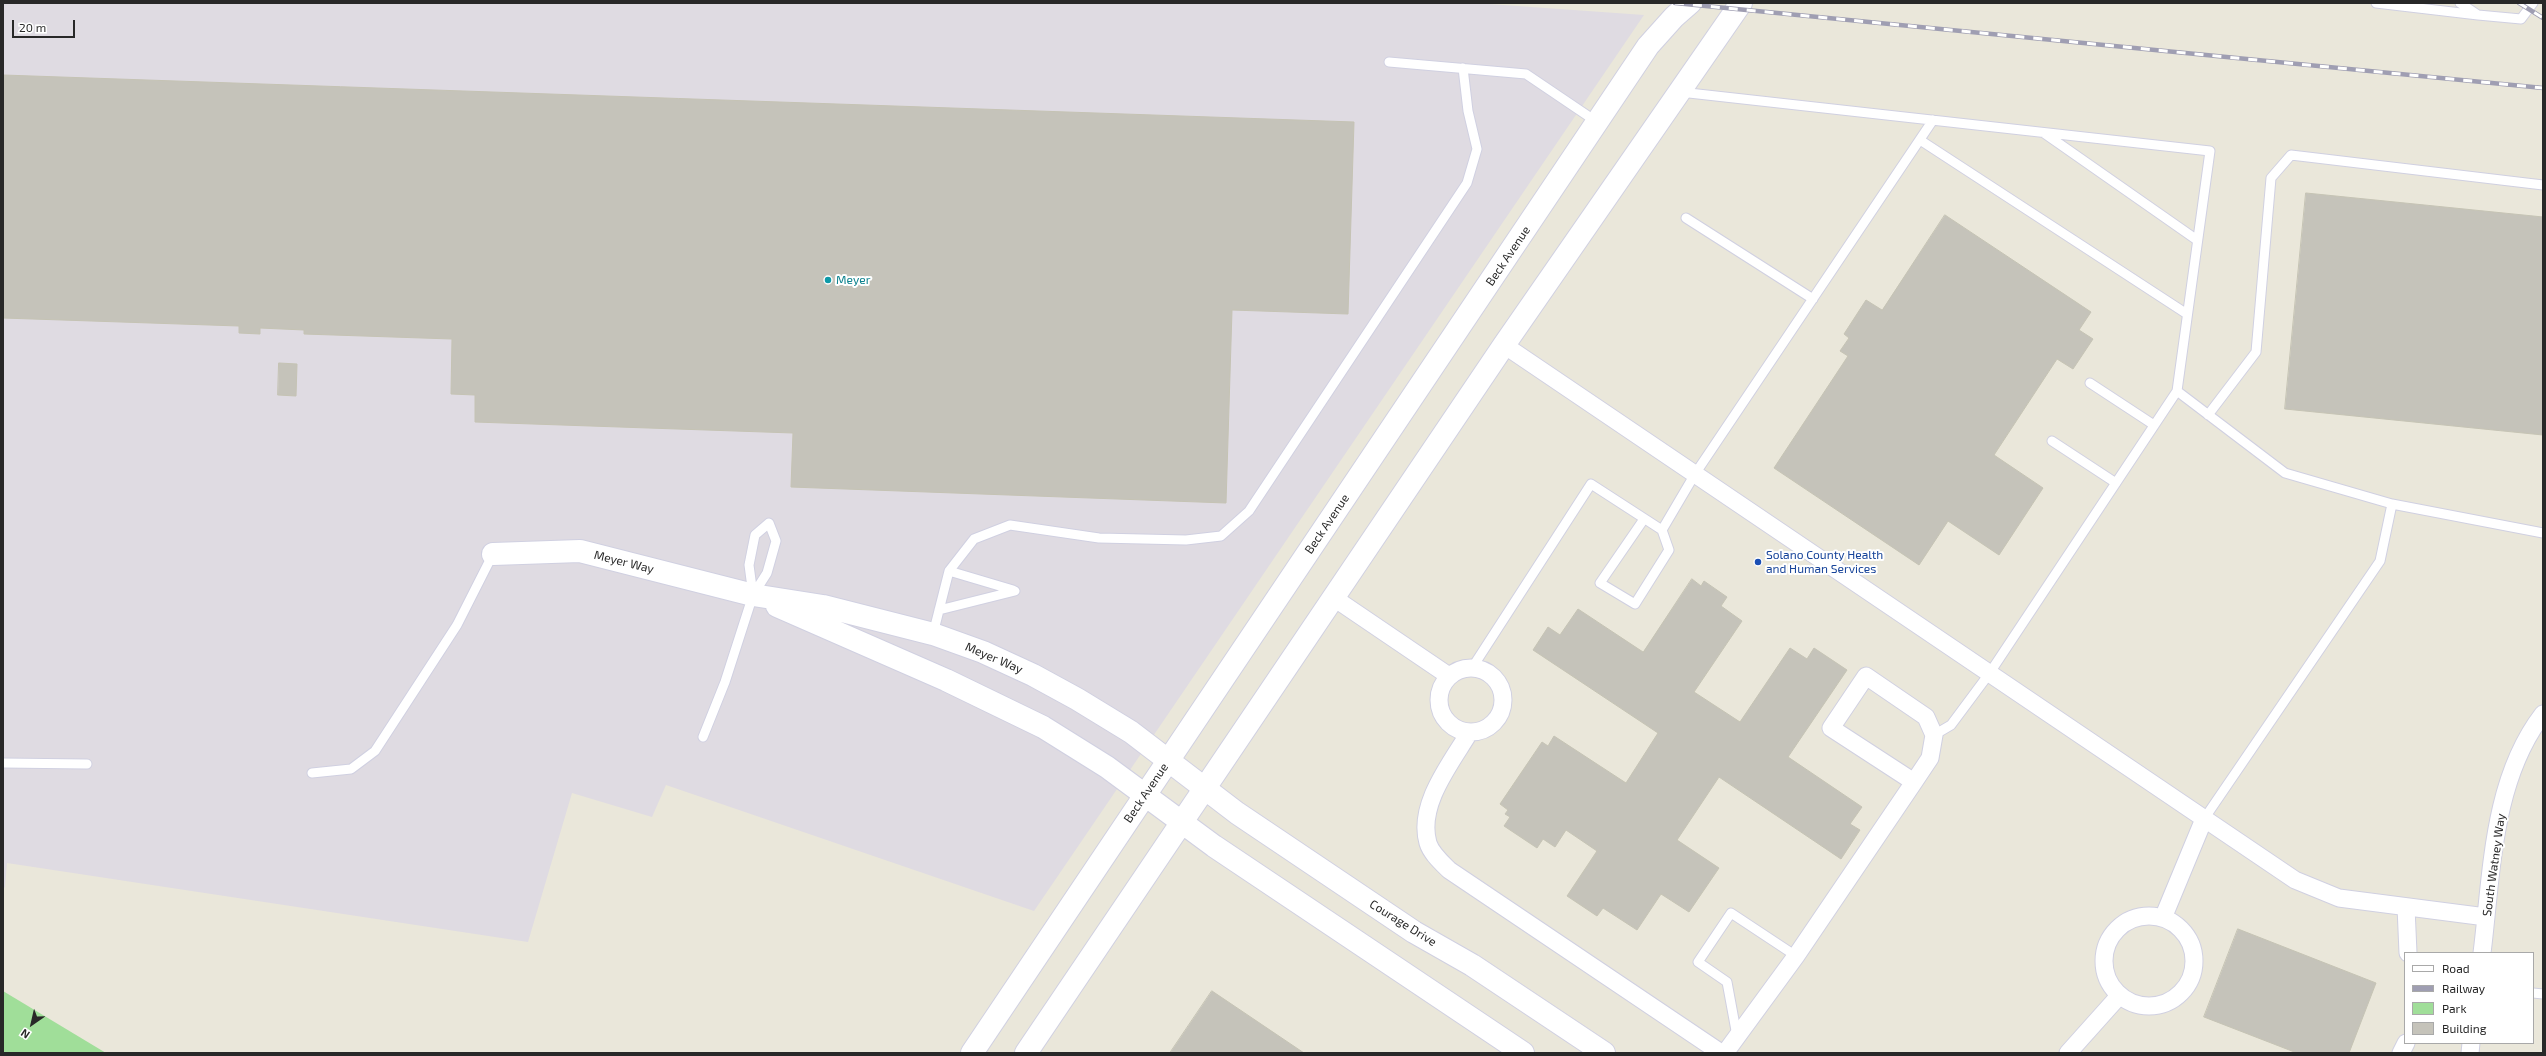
<!DOCTYPE html>
<html>
<head>
<meta charset="utf-8">
<style>
	body { margin:0 }
	#map { position:relative; width:2546px; height:1056px; overflow:hidden; background:#eae7da; font-family:"Exo 2",sans-serif }
	canvas { display:block }
	.frame { position:absolute; inset:0; border:4px solid #282828; pointer-events:none }
	.legend { position:absolute; left:2404px; top:952px; width:130px; height:92px; box-sizing:border-box; background:#fff; border:1px solid #a9a9a9; margin:0; padding:5px 7px; list-style:none; font-size:12px; color:#282828 }
	.legend li { display:flex; align-items:center; gap:8px; height:20px }
	.legend b { width:20px; border:1px solid #a9a9a9 }
	.north { position:absolute; left:12px; top:1004px; width:40px; height:40px; -webkit-text-stroke:3px #fff; paint-order:stroke; rotate:214deg; font-size:11px; font-weight:700; line-height:16px; text-align:center; color:#282828 }
	.north::after { content:''; display:block; margin:auto; width:14px; height:18px; background:#282828; clip-path:polygon(50% 0,100% 100%,50% 72%,0 100%) }
	.scale { position:absolute; left:12px; top:20px; width:63px; height:18px; box-sizing:border-box; border:2px solid #282828; border-top:0; padding-left:5px; font-size:12px; line-height:14px; white-space:nowrap; color:#282828; -webkit-text-stroke:3px #fff; paint-order:stroke }
</style>
</head>
<body>
<div id="map">
<canvas width="2546" height="1056"></canvas>
<div class="frame"></div>
<ul class="legend">
<li><b style="height:5px;background:#fff"></b>Road</li>
<li><b style="height:5px;background:#9f9eb2"></b>Railway</li>
<li><b style="height:11px;background:#a0de99"></b>Park</li>
<li><b style="height:11px;background:#c5c3ba"></b>Building</li>
</ul>
<div class="north">N</div>
<div class="scale">20 m</div>
</div>
<script>
const ctx = document.querySelector('canvas').getContext('2d');
ctx.lineJoin = 'round';
function fill(path, color) { ctx.fillStyle = color; ctx.fill(path, 'evenodd'); }
function trace(path, color, width, dash) { ctx.strokeStyle = color; ctx.lineWidth = width; ctx.lineCap = dash ? 'butt' : 'round'; ctx.setLineDash(dash || []); ctx.stroke(path); }
function drawText(font, color, halo, rows, align = 'center') {
  ctx.font = font + ' "Exo 2",sans-serif'; ctx.lineWidth = 4; ctx.setLineDash([]); ctx.textBaseline = 'middle'; ctx.strokeStyle = halo; ctx.fillStyle = color; for (const [text, x, y, turn = 0] of rows) {
    ctx.save(); ctx.translate(x, y); ctx.rotate((+turn || 0) * Math.PI / 180); ctx.textAlign = isNaN(turn) ? turn : align; if (halo) ctx.strokeText(text, 0, 0); ctx.fillText(text, 0, 0); ctx.restore();
  }
}
fill(new Path2D(`
	M 3,3 L 1475,3 L 1644,15 L 1034,911 L 666,785 L 652,817 L 572,793 L 528,942 L 7,863 L 5,887 L 3,889 Z`), '#dfdbe2');
fill(new Path2D(`
	M 3,991 L 106,1053 L 3,1053 Z`), '#a0de99');
const building = new Path2D(`
	M 3,75 L 1354,122 L 1348,314 L 1232,310 L 1226,503 L 791,487 L 793,433 L 475,422 L 475,395 L 451,394 L 452,339 L 304,334 L 304,330 L 260,328 L 260,334 L 239,333 L 239,326 L 3,318 Z
	M 2306,193 L 2543,217 L 2543,435 L 2285,409 Z
	M 1945,215 L 2091,312 L 2079,330 L 2093,339 L 2073,369 L 2057,359 L 1994,455 L 2043,488 L 1999,555 L 1948,521 L 1919,565 L 1774,468 L 1848,356 L 1840,351 L 1849,338 L 1844,334 L 1866,300 L 1882,310 Z
	M 279,363 L 297,364 L 296,396 L 278,395 Z
	M 1692,579 L 1701,586 L 1704,581 L 1727,597 L 1721,606 L 1742,621 L 1694,692 L 1740,722 L 1790,648 L 1807,659 L 1814,648 L 1847,670 L 1788,757 L 1862,807 L 1850,824 L 1860,830 L 1841,859 L 1719,777 L 1677,840 L 1719,868 L 1689,912 L 1661,894 L 1637,930 L 1603,908 L 1597,916 L 1567,896 L 1597,851 L 1566,830 L 1555,847 L 1543,839 L 1537,848 L 1504,826 L 1510,817 L 1505,814 L 1508,810 L 1500,804 L 1542,742 L 1548,746 L 1554,736 L 1626,783 L 1658,733 L 1533,650 L 1548,627 L 1560,635 L 1578,609 L 1643,652 Z
	M 2238,929 L 2376,983 L 2349,1053 L 2297,1053 L 2204,1017 Z
	M 1212,991 L 1304,1053 L 1170,1053 Z`);
fill(building, '#c5c3ba');
trace(building, '#c5c3b4', 1);
const service = new Path2D(`
	M 2376,3 L 2478,15
	M 2460,3 L 2478,15 L 2521,19 L 2533,3
	M 1389,62 L 1526,74 L 1597,122
	M 1680,92 L 2210,151 L 2177,391 L 1989,674 L 1951,725 L 1934,735
	M 2044,133 L 2197,240
	M 1920,140 L 2187,314
	M 1686,218 L 1813,299
	M 2090,383 L 2154,425
	M 2177,391 L 2285,473 L 2392,504 L 2380,561 L 2204,819
	M 2208,415 L 2256,352 L 2271,178 L 2291,155 L 2543,185
	M 2052,441 L 2116,483
	M 2392,504 L 2543,533
	M 1644,519 L 1600,583 L 1635,604 L 1669,550 L 1662,530
	M 949,571 L 1013,590
	M 939,610 L 1015,591
	M 933,634 L 949,571 L 974,539 L 1010,525 L 1099,538 L 1186,540 L 1221,536 L 1249,511 L 1467,183 L 1477,149 L 1468,111 L 1463,68
	M 1472,668 L 1591,484 L 1662,530 L 1695,474 L 1933,120
	M 703,737 L 725,682 L 753,595 L 767,573 L 776,541 L 769,523 L 755,535 L 749,565 L 753,595
	M 3,763 L 87,764
	M 312,773 L 351,769 L 375,751 L 457,625 L 493,554
	M 2533,993 L 2543,994
	M 1737,1036 L 1727,982 L 1698,962 L 1731,913 L 1796,956`);
const minor = new Path2D(`
	M 1504,345 L 2295,880 L 2339,898 L 2486,917
	M 1334,598 L 1449,676
	M1439 700a32 32 0 1 1 64 0a32 32 0 1 1-64 0Z
	M 1469,733 C 1451,763 1417,805 1428,843 C 1431,853 1441,862 1449,870 L 1721,1053
	M 2406,907 L 2408,953
	M2104 961a45 45 0 1 1 90 0a45 45 0 1 1-90 0Z
	M 2163,918 L 2204,819
	M 2482,953 C 2492,873 2492,780 2543,714
	M 1725,1053 L 1796,956 L 1914,782 L 1930,758 L 1934,735 L 1926,717 L 1866,676 L 1831,728 L 1914,782
	M 2068,1053 L 2119,996
	M 2401,1053 L 2406,1043
	M 2470,1053 L 2471,1043`);
const tertiary = new Path2D(`
	M 493,554 L 580,551 L 753,595 L 823,606 L 933,634 L 983,652 L 1033,675 L 1077,699 L 1131,732 L 1237,813 L 1414,932 L 1472,965 L 1604,1053
	M 777,606 L 946,680 L 1043,727 L 1107,767 L 1214,846 L 1523,1053
	M 972,1053 L 1648,46 L 1674,17 L 1690,3
	M 1026,1053 L 1504,345 L 1741,3`);
trace(service, '#d0d0e1', 11);
trace(minor, '#d0d0e1', 19);
trace(tertiary, '#d0d0e1', 24);
trace(service, '#fff', 9);
trace(minor, '#fff', 17);
trace(tertiary, '#fff', 22);
const rail = new Path2D(`
	M 1675,3 L 2543,88
	M 2519,3 L 2543,18`);
trace(rail, '#9f9eb2', 4.5);
trace(rail, '#fff', 3, [9]);
for (const [x, y, r, color] of [
	[828,280,4,"#0f9aa8"],
	[1758,562,4,"#1a4fb4"]
]) { const dot = new Path2D(); dot.arc(x, y, r, 0, 2 * Math.PI); ctx.fillStyle = color; ctx.fill(dot); trace(dot, '#fff', 1.5); }
drawText('12px', '#282828', '#fff', [
	["Beck Avenue",1508,256,-56],
	["Beck Avenue",1327,524,-56],
	["Meyer Way",624,562,14],
	["Meyer Way",994,658,23],
	["Beck Avenue",1146,793,-56],
	["South Watney Way",2494,865,-82],
	["Courage Drive",1403,923,32]
]);
drawText('12px', '#0d838f', '#fff', [
	["Meyer",836,280]
], 'left');
drawText('12px', '#164399', '#fff', [
	["Solano County Health",1766,555],
	["and Human Services",1766,569]
], 'left');
</script>
</body>
</html>
